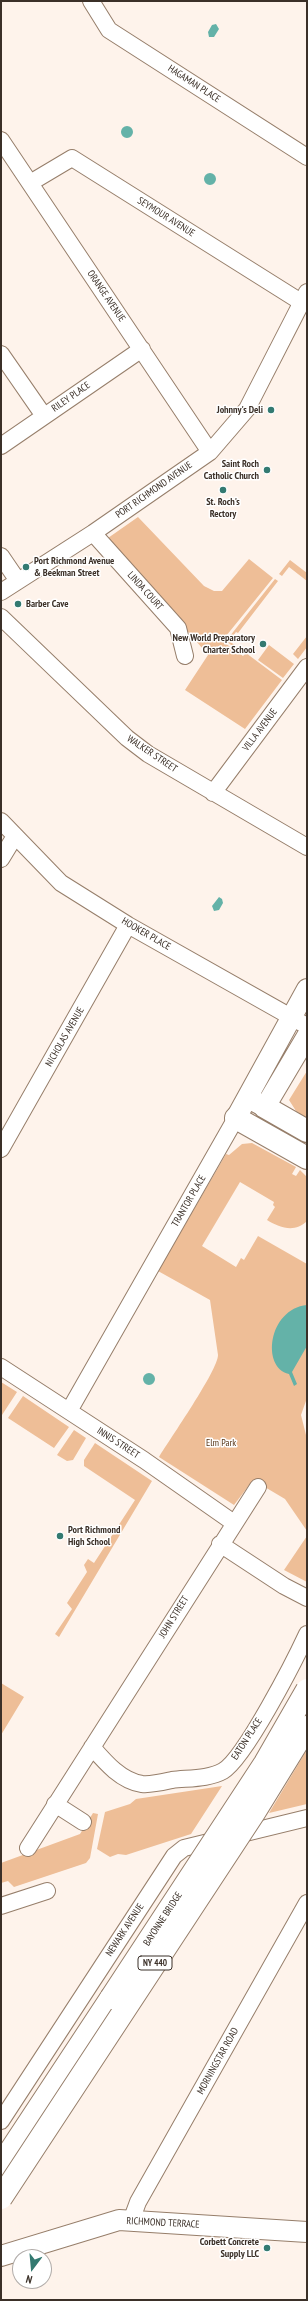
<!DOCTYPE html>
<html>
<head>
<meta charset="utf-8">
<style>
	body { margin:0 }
	#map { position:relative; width:308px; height:2301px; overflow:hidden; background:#fef3eb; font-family:"PT Sans Narrow",sans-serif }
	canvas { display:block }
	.frame { position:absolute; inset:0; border:2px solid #3b3028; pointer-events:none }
	.north { position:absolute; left:12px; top:2249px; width:40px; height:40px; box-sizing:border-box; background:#fff; border:1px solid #b1aca9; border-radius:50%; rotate:196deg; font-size:11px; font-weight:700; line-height:16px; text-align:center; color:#3b3028 }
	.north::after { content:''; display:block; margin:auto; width:14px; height:18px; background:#337a71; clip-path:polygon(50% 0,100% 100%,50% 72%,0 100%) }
</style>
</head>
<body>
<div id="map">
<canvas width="308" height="2301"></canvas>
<div class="frame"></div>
<div class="north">N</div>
</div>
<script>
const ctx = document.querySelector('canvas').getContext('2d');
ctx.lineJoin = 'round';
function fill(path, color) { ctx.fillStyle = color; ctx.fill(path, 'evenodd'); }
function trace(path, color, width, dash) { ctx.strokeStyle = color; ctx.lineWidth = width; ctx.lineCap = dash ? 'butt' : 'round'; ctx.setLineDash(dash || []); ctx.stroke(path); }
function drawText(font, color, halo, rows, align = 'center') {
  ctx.font = font + ' "PT Sans Narrow",sans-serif'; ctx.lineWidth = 3; ctx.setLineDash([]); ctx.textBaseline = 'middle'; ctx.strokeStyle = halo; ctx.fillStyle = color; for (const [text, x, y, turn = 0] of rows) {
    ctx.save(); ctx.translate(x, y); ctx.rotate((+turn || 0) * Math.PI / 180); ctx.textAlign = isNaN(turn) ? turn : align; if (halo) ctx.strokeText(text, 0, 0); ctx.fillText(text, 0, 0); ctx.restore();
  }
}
fill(new Path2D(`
	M 138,517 L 204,586 L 214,591 L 222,591 L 249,559 L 273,578 L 222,641 L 243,656 L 246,653 L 282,680 L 245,729 L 185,690 L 208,655 L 108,538 Z
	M 290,560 L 307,573 L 307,581 L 289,567 L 282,576 L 279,574 Z
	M 275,579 L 278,581 L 238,633 L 236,632 L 229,641 L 239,648 L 244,648 L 239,651 L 226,641 Z
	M 307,636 L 307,647 L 298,659 L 293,654 Z
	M 269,645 L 294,664 L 283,678 L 258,660 Z
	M 307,1071 L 307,1119 L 296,1111 L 289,1100 Z
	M 252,1143 L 296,1167 L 292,1174 L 296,1176 L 300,1170 L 307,1177 L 307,1221 C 295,1233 280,1228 267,1220 L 275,1207 L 273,1205 L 274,1202 L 240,1182 L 202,1246 L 236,1267 L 241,1258 L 244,1260 L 258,1236 L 307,1264 L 307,1398 L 301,1415 L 307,1439 L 307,1531 L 285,1499 L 253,1480 L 234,1505 L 159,1457 C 170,1439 218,1370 218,1355 L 210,1300 L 158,1271 L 226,1154 L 229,1155 L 242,1144 Z
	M 1,1382 L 17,1392 L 2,1415 L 1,1414 Z
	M 23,1396 L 69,1427 L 54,1448 L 8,1418 Z
	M 74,1430 L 86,1438 L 73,1460 L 67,1461 L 57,1455 Z
	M 95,1443 L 152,1481 L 59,1637 L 55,1634 L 72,1609 L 67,1603 L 87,1572 L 84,1565 L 88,1559 L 94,1563 L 135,1500 L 84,1466 L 84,1460 Z
	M 307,1536 L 307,1582 L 284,1570 Z
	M 1,1683 L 24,1697 L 1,1735 Z
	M 307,1750 L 307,1804 L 269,1813 L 305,1753 Z
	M 222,1786 L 191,1834 L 126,1855 L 118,1854 L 110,1857 L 97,1849 L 105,1812 L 130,1804 L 136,1799 Z
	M 93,1813 L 98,1814 L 90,1858 L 86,1863 L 14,1887 L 8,1881 L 1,1883 L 1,1863 L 80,1834 Z`), '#eebe97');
fill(new Path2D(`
	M 216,24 L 219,29 L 214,37 L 209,37 L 208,32 L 212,25 Z
	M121 132a6 6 0 1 1 12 0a6 6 0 1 1-12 0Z
	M204 179a6 6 0 1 1 12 0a6 6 0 1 1-12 0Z
	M 219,897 L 222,899 L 223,903 L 219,910 L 214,911 L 212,906 Z
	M 307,1305 L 307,1346 L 292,1372 L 297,1384 L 294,1386 L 289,1374 C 261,1368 268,1309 307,1305 Z
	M143 1379a6 6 0 1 1 12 0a6 6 0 1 1-12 0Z`), '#64b2a8');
const minor = new Path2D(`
	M 91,1 L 109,30 L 307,157
	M 1,140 L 210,452
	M 30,183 L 72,158 L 301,302
	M 1,354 L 44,416
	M 1,446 L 142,349
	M 93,533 L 178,628 L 185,656
	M 1,556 L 18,581
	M 1,592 L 93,533 L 210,452 L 247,409 L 307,292
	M 1,617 L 127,738 L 148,754 L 307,847
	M 213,793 L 307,667
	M 1,821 L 61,883 L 128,925 L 307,1026
	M 1,859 L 15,836
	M 1,1149 L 128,925
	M 1,1367 L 144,1460 L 234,1523
	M 69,1411 L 236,1118
	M 220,1544 L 284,1586 L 307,1598
	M 92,1747 C 105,1762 121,1781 142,1784 C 151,1785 163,1782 172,1780 C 188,1778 209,1779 223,1771 C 245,1758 295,1660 307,1634
	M 55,1804 L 83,1822
	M 28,1848 L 258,1487
	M 1,1906 L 47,1891
	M 1,2121 L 174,1856 L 184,1848 L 307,1818
	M 131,2221 L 138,2202 L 307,1903`);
const major = new Path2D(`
	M 252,1100 L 265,1107 L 307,1036
	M 236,1118 L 307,989
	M 1,2256 L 119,2220 L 307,2232`);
const highway = new Path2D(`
	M 265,1107 L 307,1131
	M 236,1118 L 307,1158
	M 1,2165 L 111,1998`);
trace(minor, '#967e6a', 18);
trace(major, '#967e6a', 22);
trace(highway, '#967e6a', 24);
trace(minor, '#fff', 16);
trace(major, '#fff', 20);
trace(highway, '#fff', 22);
const highwayBridge = new Path2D(`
	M 111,1998 L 265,1763 L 307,1690
	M 1,2198 L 254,1813 L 307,1727`);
trace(highwayBridge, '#967e6a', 24, []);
trace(highwayBridge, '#fff', 22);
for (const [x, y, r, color] of [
	[271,410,4,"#337a71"],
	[267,470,4,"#337a71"],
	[223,490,4,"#337a71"],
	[26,567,4,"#337a71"],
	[18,604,4,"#337a71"],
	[263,644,4,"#337a71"],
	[60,1536,4,"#337a71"],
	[267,2248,4,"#337a71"]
]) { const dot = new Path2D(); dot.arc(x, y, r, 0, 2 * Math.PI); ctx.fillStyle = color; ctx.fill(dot); trace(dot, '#fff', 1.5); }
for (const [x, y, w] of [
	[155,1963,34]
]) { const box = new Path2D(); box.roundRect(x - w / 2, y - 7, w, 14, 3); ctx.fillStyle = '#fff'; ctx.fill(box); trace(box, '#3b3028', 1); }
drawText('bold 9px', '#3b3028', null, [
	["NY 440",155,1963]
]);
drawText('10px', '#3b3028', '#fff', [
	["HAGAMAN PLACE",194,84,33],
	["SEYMOUR AVENUE",166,217,32],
	["ORANGE AVENUE",106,296,56],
	["RILEY PLACE",71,397,-35],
	["PORT RICHMOND AVENUE",154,490,-35],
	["LINDA COURT",145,591,48],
	["VILLA AVENUE",260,730,-53],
	["WALKER STREET",152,754,34],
	["HOOKER PLACE",146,934,30],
	["NICHOLAS AVENUE",65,1037,-60],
	["TRANTOR PLACE",189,1201,-60],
	["INNIS STREET",118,1443,33],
	["JOHN STREET",174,1617,-58],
	["EATON PLACE",247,1739,-57],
	["BAYONNE BRIDGE",163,1919,-57],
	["NEWARK AVENUE",125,1930,-57],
	["MORNINGSTAR ROAD",218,2061,-61],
	["RICHMOND TERRACE",163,2223,3]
]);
drawText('bold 10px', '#3b3028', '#fff', [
	["Johnny's Deli",263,410],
	["Saint Roch",259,464],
	["Catholic Church",259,476],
	["St. Roch's",223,502,"center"],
	["Rectory",223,514,"center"],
	["Port Richmond Avenue",34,561,"left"],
	["& Beekman Street",34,573,"left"],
	["Barber Cave",26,604,"left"],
	["New World Preparatory",255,638],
	["Charter School",255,650],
	["Port Richmond",68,1530,"left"],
	["High School",68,1542,"left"],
	["Corbett Concrete",259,2242],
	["Supply LLC",259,2254]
], 'right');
drawText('10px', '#553314', '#fff', [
	["Elm Park",221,1443]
]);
</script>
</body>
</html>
